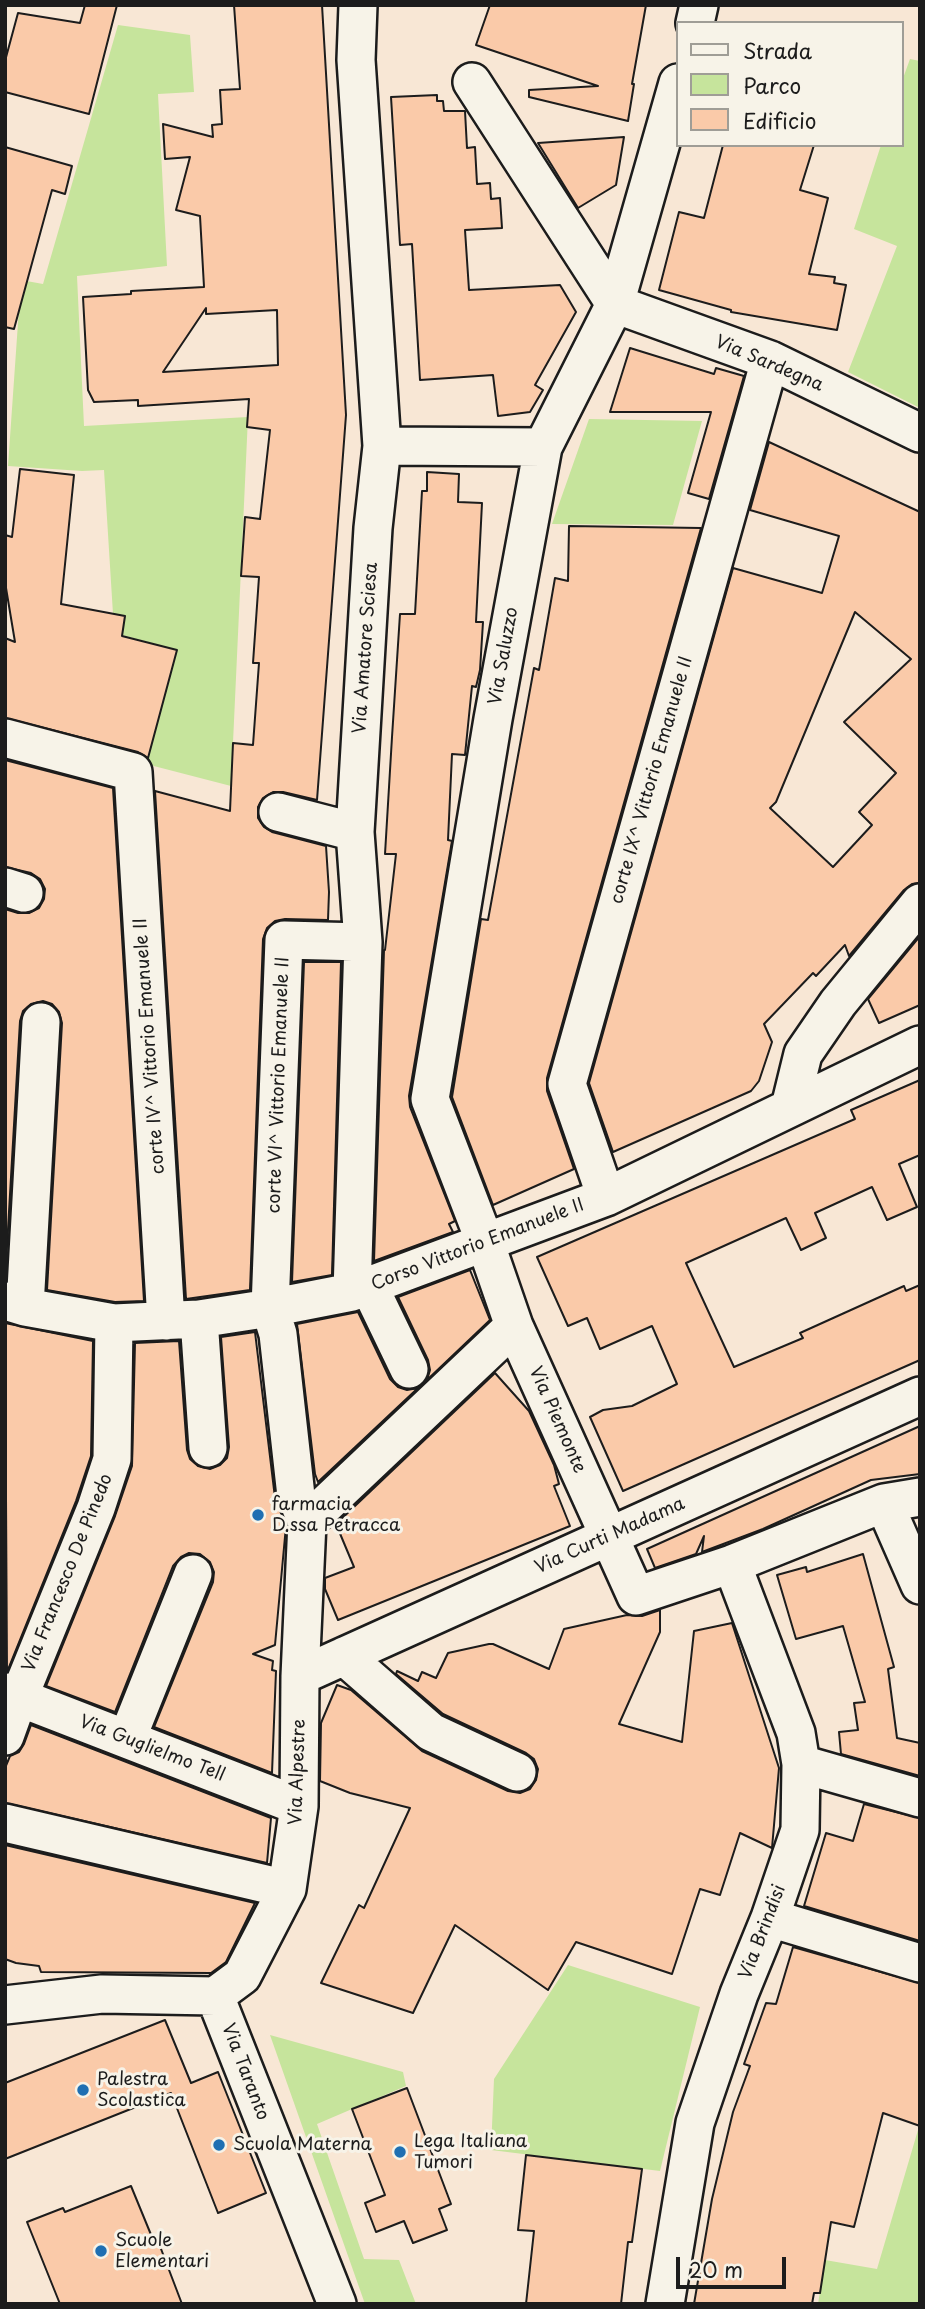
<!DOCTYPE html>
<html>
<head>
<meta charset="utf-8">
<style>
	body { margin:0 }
	#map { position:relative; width:925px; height:2309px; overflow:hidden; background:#f8e7d5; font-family:"Playpen Sans",sans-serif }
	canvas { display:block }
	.frame { position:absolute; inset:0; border:7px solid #1c1c1c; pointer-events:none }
	.legend { position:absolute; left:676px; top:21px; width:228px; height:126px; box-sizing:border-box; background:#f7f3e8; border:2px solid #9f9d96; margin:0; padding:9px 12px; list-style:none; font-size:21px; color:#1c1c1c }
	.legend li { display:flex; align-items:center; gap:14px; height:35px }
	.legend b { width:35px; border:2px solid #9f9d96 }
	.scale { position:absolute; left:676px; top:2257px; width:110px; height:32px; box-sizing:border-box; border:4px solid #1c1c1c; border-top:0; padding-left:9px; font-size:21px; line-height:24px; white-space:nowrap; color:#1c1c1c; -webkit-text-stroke:5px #f7f3e8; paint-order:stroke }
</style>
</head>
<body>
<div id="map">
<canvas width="925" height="2309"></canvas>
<div class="frame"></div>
<ul class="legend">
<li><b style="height:9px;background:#f7f3e8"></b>Strada</li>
<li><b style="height:19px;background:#c6e49c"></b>Parco</li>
<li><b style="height:19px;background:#facaa9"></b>Edificio</li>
</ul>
<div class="scale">20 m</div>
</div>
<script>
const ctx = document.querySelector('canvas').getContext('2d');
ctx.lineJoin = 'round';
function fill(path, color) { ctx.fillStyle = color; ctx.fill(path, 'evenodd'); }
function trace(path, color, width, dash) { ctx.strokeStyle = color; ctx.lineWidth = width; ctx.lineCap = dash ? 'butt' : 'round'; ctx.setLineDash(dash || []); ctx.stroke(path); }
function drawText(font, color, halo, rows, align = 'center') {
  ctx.font = font + ' "Playpen Sans",sans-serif'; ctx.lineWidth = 6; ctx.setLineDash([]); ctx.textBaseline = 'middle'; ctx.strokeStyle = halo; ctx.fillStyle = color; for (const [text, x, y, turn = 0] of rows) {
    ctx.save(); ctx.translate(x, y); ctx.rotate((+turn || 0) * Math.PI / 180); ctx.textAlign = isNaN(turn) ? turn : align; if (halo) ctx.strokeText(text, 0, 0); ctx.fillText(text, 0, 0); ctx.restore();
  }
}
fill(new Path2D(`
	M 118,25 L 190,35 L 194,92 L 158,94 L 167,266 L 77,276 L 84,426 L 248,417 L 231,786 L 146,764 L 177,650 L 122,635 L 113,614 L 104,470 L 82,471 L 8,466 L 21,280 L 43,284 Z
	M 910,59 L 920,61 L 920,408 L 848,372 L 897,246 L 854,229 L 881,145 L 902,145 L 902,81 Z
	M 589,419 L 702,421 L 673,525 L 552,524 Z
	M 568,1965 L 700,2007 L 660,2171 L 491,2150 L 494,2079 Z
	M 270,2035 L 403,2072 L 406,2086 L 317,2124 L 364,2259 L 399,2260 L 416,2304 L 365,2304 Z
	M 918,2130 L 920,2130 L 920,2304 L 818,2304 L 825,2260 L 877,2269 Z`), '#c6e49c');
const building = new Path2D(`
	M 85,5 L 117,5 L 89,114 L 5,92 L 5,61 L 18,13 L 80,23 Z
	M 234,5 L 322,5 L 346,415 L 317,800 L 283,792 L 273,792 L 263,798 L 258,807 L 258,818 L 264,827 L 272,832 L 326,846 L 329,892 L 328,920 L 285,919 L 275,921 L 267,928 L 263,939 L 250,1290 L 186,1299 L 155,791 L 230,811 L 233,743 L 253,745 L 259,663 L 253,663 L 259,577 L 241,576 L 245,517 L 260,519 L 270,430 L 247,427 L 249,399 L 138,406 L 138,400 L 94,402 L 88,390 L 83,297 L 131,294 L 131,291 L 204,287 L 200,216 L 176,210 L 190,157 L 165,159 L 163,124 L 213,137 L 212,125 L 222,124 L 220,90 L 240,89 ZM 206,308 L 206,314 L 277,310 L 278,365 L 163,372 Z
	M 490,5 L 646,5 L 632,84 L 634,84 L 628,121 L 529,97 L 529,90 L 598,86 L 476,45 Z
	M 437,95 L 437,101 L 443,101 L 444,111 L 465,111 L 467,148 L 475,147 L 477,184 L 490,183 L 491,199 L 500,198 L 502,228 L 465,230 L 469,290 L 560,285 L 576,312 L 535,385 L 543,390 L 530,412 L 498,416 L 493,375 L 420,380 L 412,244 L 400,245 L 391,97 Z
	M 624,137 L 616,185 L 578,208 L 538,143 Z
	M 723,145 L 814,145 L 800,190 L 828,198 L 809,274 L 835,277 L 834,283 L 846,285 L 837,330 L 731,312 L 731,310 L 659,290 L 679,212 L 704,218 Z
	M 5,147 L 72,166 L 65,194 L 52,190 L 14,329 L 5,327 Z
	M 630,348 L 714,374 L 716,368 L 744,376 L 709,499 L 688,493 L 711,412 L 610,412 Z
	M 769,442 L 920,512 L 920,883 L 912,884 L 904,890 L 849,956 L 845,945 L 816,976 L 813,973 L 764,1024 L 772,1042 L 759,1081 L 751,1091 L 613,1152 L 589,1083 L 733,568 L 822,593 L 839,536 L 750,510 ZM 855,612 L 911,659 L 844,722 L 896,773 L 859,812 L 872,825 L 833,867 L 770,808 L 776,802 Z
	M 20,469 L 74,475 L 61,604 L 125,616 L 122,636 L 177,650 L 148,758 L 138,752 L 5,718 L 5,638 L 15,642 L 5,582 L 5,535 L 12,537 Z
	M 427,472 L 459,474 L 458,502 L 482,503 L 476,622 L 483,622 L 480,670 L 476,687 L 472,686 L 465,755 L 452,754 L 448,840 L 452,841 L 409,1096 L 410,1107 L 455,1221 L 449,1224 L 453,1232 L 374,1261 L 384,950 L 385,950 L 396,854 L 385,854 L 392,737 L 400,614 L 415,614 L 422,491 L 427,491 Z
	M 569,526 L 701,528 L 547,1078 L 547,1091 L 574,1169 L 493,1205 L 452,1097 L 481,919 L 488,920 L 534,668 L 539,670 L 555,578 L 568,581 Z
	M 5,760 L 113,788 L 144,1301 L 115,1302 L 47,1290 L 62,1023 L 59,1012 L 52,1004 L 43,1001 L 31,1004 L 23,1011 L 20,1021 L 5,1281 L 5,909 L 18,913 L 29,913 L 39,908 L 44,899 L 45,889 L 40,879 L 31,873 L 5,867 Z
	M 920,936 L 920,1005 L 879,1023 L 868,999 Z
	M 304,962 L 341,962 L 332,1275 L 292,1282 Z
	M 920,1080 L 920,1155 L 899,1164 L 917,1207 L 887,1220 L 872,1187 L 815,1213 L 826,1238 L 801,1250 L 786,1218 L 686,1263 L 734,1367 L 803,1338 L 800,1333 L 904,1286 L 906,1291 L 920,1285 L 920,1360 L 623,1491 L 590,1417 L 603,1410 L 632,1406 L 677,1384 L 652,1326 L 600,1349 L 587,1318 L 568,1326 L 537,1257 L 855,1119 L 851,1110 Z
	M 470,1270 L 490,1320 L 427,1380 L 430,1370 L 428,1360 L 398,1297 Z
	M 358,1312 L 390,1379 L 398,1387 L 407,1390 L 418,1388 L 318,1482 L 315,1474 L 297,1324 Z
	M 5,1323 L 93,1341 L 91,1456 L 76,1501 L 7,1672 Z
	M 255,1332 L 275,1498 L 286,1526 L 275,1645 L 253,1654 L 273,1661 L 272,1670 L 276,1671 L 272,1773 L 154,1727 L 213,1582 L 214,1572 L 210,1562 L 200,1554 L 189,1553 L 181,1557 L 173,1566 L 115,1712 L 46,1686 L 115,1516 L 132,1466 L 135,1343 L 179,1341 L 187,1450 L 190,1459 L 198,1466 L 210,1469 L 220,1465 L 227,1458 L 229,1447 L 221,1337 Z
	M 495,1373 L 529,1411 L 554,1465 L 559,1484 L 554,1486 L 570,1526 L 338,1620 L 325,1589 L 325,1578 L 354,1567 L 336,1524 Z
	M 920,1426 L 920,1474 L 871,1480 L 763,1529 L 702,1552 L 704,1536 L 696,1554 L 655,1568 L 647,1549 Z
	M 863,1554 L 894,1667 L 888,1669 L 897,1738 L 920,1743 L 920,1776 L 841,1754 L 839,1732 L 858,1730 L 854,1703 L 865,1702 L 843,1626 L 796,1639 L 777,1575 L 806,1567 L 807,1572 Z
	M 660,1610 L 660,1632 L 619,1724 L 682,1742 L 694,1631 L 732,1623 L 779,1768 L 772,1848 L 740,1833 L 720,1895 L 700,1889 L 672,1974 L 576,1942 L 548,1990 L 455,1925 L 413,2013 L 321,1983 L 359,1905 L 364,1908 L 410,1808 L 350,1793 L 320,1781 L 321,1723 L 337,1685 L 351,1690 L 422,1751 L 508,1791 L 520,1793 L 530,1789 L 536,1780 L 538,1769 L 534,1759 L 526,1753 L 443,1714 L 396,1674 L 397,1671 L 418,1681 L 422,1672 L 436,1678 L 448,1653 L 489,1644 L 493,1644 L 549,1669 L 564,1629 L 627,1615 L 642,1616 Z
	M 31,1725 L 271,1818 L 267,1863 L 5,1803 L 5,1768 L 10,1756 L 19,1752 L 24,1744 Z
	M 864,1804 L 920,1818 L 920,1941 L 804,1906 L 826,1833 L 853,1841 Z
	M 5,1845 L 255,1903 L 226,1962 L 211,1973 L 41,1972 L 39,1966 L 16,1963 L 5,1959 Z
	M 793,1947 L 920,1983 L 920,2126 L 883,2113 L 854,2227 L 831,2222 L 820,2293 L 814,2293 L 812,2304 L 694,2304 L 712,2199 L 733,2112 L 750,2066 L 744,2064 L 766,2003 L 776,2004 Z
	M 165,2020 L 191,2083 L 218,2072 L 266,2193 L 218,2213 L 171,2093 L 5,2159 L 5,2083 Z
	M 407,2088 L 451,2204 L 439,2209 L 447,2230 L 413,2243 L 404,2221 L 376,2232 L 365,2203 L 385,2195 L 352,2109 Z
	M 526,2155 L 642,2169 L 632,2242 L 628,2242 L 621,2304 L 526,2304 L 534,2231 L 518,2230 Z
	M 131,2186 L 154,2242 L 158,2241 L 182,2304 L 60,2304 L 27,2222 L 63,2208 L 65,2212 Z`);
fill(building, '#facaa9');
trace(building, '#1c1c1c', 2);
const minor = new Path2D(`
	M 695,23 L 699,5
	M 472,82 L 615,304
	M 678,83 L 615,304 L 543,447 L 493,719 L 430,1099 L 485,1242 L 514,1326 L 636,1596 L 732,1564 L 884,1503 L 920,1497
	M 615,304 L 770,360 L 920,433
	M 382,446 L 543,447
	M 5,738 L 133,772 L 166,1321
	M 278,812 L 355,832
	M 5,887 L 24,893
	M 790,1107 L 803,1054 L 838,1003 L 920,903
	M 606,1197 L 567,1084 L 770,360
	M 369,1286 L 409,1369
	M 352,1292 L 363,942 L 355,832 L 373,528 L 382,446 L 356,60 L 358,5
	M 5,1301 L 25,1307 L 114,1323 L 199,1319 L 270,1308 L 352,1292 L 606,1197 L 920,1045
	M 25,1307 L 41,1022
	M 199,1319 L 208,1448
	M 884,1503 L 920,1585
	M 307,1522 L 296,1496 L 278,1334 L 270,1308 L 284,940 L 363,942
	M 344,1656 L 431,1732 L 517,1772
	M 300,1676 L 920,1396
	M 5,1692 L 299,1806
	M 5,1736 L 19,1697 L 96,1508 L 112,1459 L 114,1323
	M 127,1739 L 193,1574
	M 801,1764 L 920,1798
	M 5,1823 L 287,1889
	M 770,1918 L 920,1963
	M 215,1996 L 337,2304
	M 5,2005 L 102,1994 L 215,1996 L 242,1976 L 287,1889 L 299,1806 L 300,1676 L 307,1522 L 514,1326
	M 665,2304 L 695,2123 L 739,1994 L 770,1918 L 800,1830 L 801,1764 L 796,1733 L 732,1564`);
trace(minor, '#1c1c1c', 42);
trace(minor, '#f7f3e8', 37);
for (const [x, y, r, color] of [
	[258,1515,7,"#1f6fb2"],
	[83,2090,7,"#1f6fb2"],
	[219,2145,7,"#1f6fb2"],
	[400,2152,7,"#1f6fb2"],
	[101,2251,7,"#1f6fb2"]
]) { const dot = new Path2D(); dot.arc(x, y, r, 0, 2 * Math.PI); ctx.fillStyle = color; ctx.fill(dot); trace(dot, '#f7f3e8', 2.5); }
drawText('18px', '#1c1c1c', '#f7f3e8', [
	["Via Sardegna",769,364,23],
	["Via Amatore Sciesa",366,648,-86],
	["Via Saluzzo",504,656,-80],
	["corte IX^ Vittorio Emanuele II",652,780,-74],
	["corte IV^ Vittorio Emanuele II",150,1046,-94],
	["corte VI^ Vittorio Emanuele II",279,1085,-88],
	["Corso Vittorio Emanuele II",478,1245,-21],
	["Via Piemonte",557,1420,66],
	["Via Curti Madama",610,1536,-24],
	["Via Francesco De Pinedo",68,1573,-68],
	["Via Guglielmo Tell",152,1749,21],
	["Via Alpestre",298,1772,-88],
	["Via Brindisi",763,1932,-69],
	["Via Taranto",245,2072,69]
]);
drawText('18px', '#1c1c1c', '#f7f3e8', [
	["farmacia",272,1505],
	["D.ssa Petracca",272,1526],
	["Palestra",97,2080],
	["Scolastica",97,2101],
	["Lega Italiana",414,2142],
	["Tumori",414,2163],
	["Scuola Materna",233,2145],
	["Scuole",115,2241],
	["Elementari",115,2262]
], 'left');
</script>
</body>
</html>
